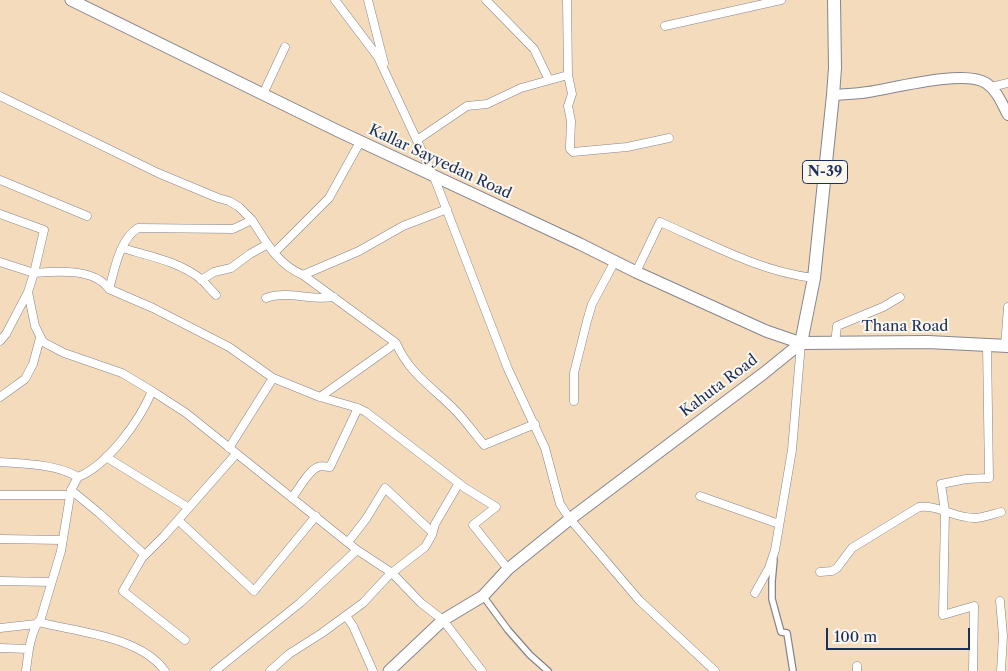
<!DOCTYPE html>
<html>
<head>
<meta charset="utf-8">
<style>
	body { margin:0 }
	#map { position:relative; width:1008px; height:671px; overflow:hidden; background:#f3dbbb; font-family:"Libre Caslon Text",serif }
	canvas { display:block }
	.scale { position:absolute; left:826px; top:628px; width:144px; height:22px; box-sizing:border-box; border:2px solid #1b2f5e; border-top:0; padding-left:6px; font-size:15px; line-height:18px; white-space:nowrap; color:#1b2f5e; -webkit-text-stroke:4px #fbf7ec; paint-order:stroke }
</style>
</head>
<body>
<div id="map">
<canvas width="1008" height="671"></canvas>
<div class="scale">100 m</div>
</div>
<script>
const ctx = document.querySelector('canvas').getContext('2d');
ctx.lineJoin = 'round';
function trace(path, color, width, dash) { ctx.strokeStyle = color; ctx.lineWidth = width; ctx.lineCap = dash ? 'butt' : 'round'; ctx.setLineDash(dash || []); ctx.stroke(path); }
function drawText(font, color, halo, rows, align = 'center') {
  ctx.font = font + ' "Libre Caslon Text",serif'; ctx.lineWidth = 4; ctx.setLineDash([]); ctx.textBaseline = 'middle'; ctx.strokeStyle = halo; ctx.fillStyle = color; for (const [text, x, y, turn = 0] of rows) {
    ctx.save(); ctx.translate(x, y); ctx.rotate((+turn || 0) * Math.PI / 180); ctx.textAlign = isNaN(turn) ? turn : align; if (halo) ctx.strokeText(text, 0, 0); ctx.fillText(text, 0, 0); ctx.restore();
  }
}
const pedestrian = new Path2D(`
	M 774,560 L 772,581 L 772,599 L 781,632 L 787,633 L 793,671
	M 483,596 L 508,630 L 530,655 L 548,671`);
const minor = new Path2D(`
	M 335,0 L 378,57 L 434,177 L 508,369 L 545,448 L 560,504 L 570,519 L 639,600 L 715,671
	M 368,0 L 384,63
	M 486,0 L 534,49 L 549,80
	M 665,26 L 781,0
	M 568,75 L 572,94 L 568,106 L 571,121 L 570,146 L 570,149 L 573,152 L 627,147 L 669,138
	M 991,87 L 1008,83
	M 263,94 L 285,47
	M 0,96 L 158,173 L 218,198 L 229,201 L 239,207 L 252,220
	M 417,140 L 467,106 L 487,104 L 521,88 L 568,75 L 567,0
	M 0,180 L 87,216
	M 0,214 L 44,230 L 34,273 C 57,271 94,268 109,289 C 115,269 119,240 138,228 L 233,229 L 252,220 C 266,242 277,264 303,275 L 359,251 L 403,226 L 447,209
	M 122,248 C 149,256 181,262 202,280 C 207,285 211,290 216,295
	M 274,253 L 329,198 L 360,142
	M 0,262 L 34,273 L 28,292 L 35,326 L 43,342 L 64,353 L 122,373 L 152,391 L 186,413 L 357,550 L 392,573 L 421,603 L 443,620 L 482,671
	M 636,272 L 660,222 C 708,243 761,272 814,278
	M 303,275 L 396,343 C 409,373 432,387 454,409 C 465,420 474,433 484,445 L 535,424
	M 201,280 L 214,272 L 231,268 L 250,254 L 266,245
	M 109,289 L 153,308 L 229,347 L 273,378 L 320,397 L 358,408 L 366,412 L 465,488 L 496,507 L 473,525 L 508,569
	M 266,298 C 288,290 311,301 334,297
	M 0,341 L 6,334 L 28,292
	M 835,343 L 837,326 L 883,307 L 900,297
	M 1005,346 L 1008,307
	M 0,397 L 25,379 L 33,364 L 40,338
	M 320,397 L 396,343
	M 574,401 L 574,373 L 587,321 L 592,304 L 615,261
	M 229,448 L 273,378
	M 106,457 L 189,508
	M 0,462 C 25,464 56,464 78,477
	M 71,490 L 99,513 L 145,555
	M 0,495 L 70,495
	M 700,496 L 779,524
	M 292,498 C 298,490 309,470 318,467 C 322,465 326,467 330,467 L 358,408
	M 178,520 L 254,591 L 316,516
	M 0,539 L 62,540
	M 348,542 L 366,519 L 385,488 L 432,532
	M 820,572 L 832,571 L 837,568 L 852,548 L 919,507 C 936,505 950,515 966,517 C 978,520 989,515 1001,512
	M 0,581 L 51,582
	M 755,593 L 769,568 L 775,550 L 792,450 L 801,343
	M 1000,601 L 1003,636 L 1001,671
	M 346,616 L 353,626 L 373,671
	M 38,622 C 77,632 140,636 165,671
	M 0,628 L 36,624
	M 185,640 L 123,591 L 142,558 L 164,536 L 236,454
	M 0,648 L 29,649
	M 26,671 C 28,654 30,632 41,618 L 61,551 L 71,490 L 78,477 C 108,465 140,420 152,391
	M 215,671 L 300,603 L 357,550
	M 270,671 L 289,654 L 322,633 L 363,603 L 389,575 L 425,547 L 432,535 L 435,524 L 459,483
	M 857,671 L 857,666
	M 973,671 L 974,606 L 943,615 L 945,511 L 941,484 L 966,479 L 989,478 L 987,345`);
const tertiary = new Path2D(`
	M 833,95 C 845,94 857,94 868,92 C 894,88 965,69 986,83 C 997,90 1002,104 1008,115`);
const secondary = new Path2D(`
	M 71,0 L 338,131 L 580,244 L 636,272 L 766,331 L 801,343
	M 389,671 L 443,620 L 483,596 L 508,569 L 570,519 L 764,373 L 801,343`);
const trunk = new Path2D(`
	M 834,0 L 835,68 L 833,95 L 814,278 L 801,343 L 928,342 L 1008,346`);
trace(pedestrian, '#87858c', 8);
trace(minor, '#87858c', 9);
trace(tertiary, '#87858c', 12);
trace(secondary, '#87858c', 13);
trace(trunk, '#87858c', 14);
trace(pedestrian, '#fff', 5.5);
trace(minor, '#fff', 8);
trace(tertiary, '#fff', 10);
trace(secondary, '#fff', 11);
trace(trunk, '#fff', 12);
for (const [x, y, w] of [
	[825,172,45]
]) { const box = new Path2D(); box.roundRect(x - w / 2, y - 11.5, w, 23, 4); ctx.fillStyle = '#fbf7ec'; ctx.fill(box); trace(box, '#1b2f5e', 1); }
drawText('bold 14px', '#1b2f5e', null, [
	["N-39",825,172]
]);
drawText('15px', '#1b2f5e', '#fbf7ec', [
	["Kallar Sayyedan Road",440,162,25],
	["Thana Road",905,327],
	["Kahuta Road",719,386,-37]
]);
</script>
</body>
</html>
